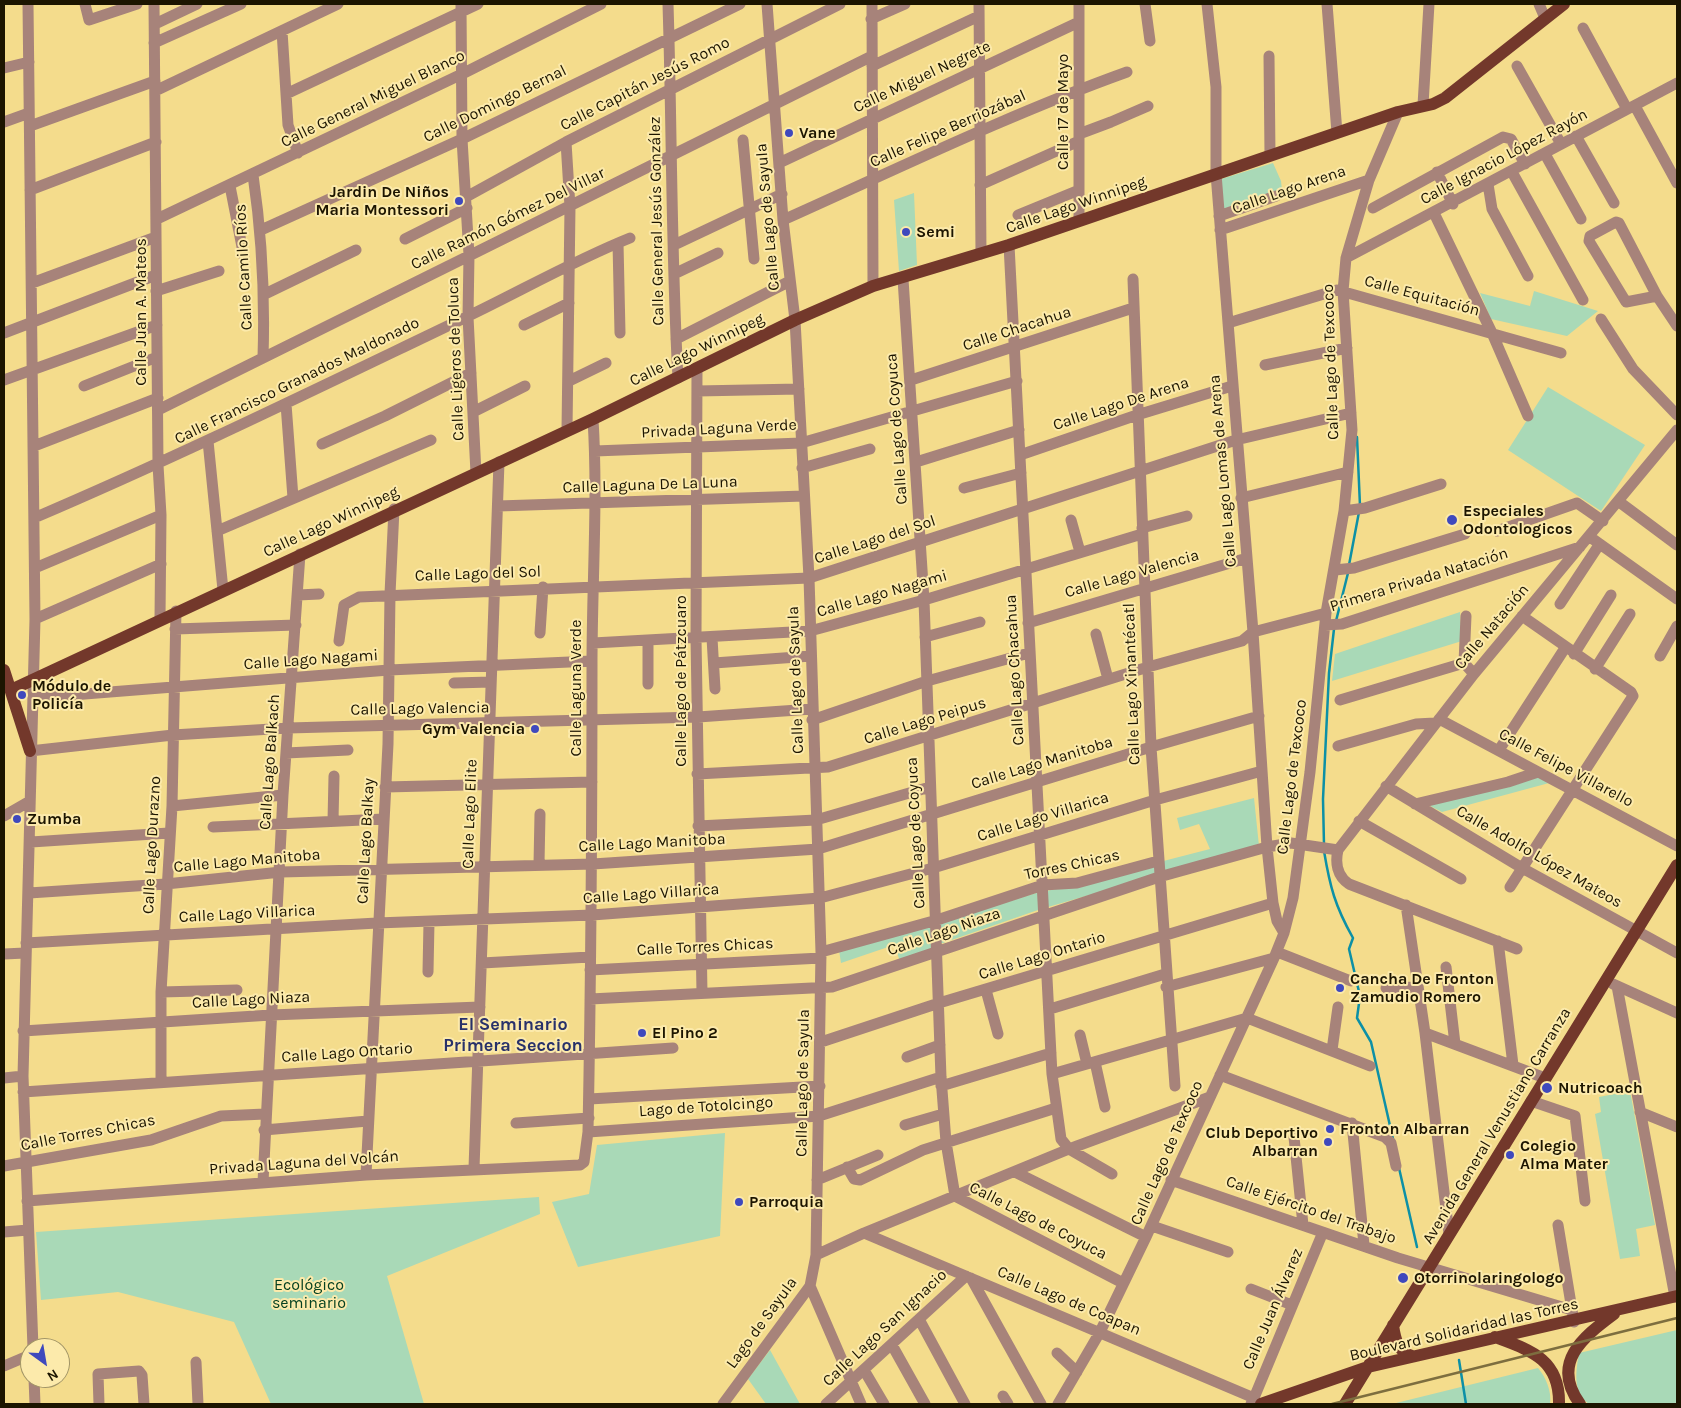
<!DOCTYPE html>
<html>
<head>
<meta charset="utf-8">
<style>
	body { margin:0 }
	#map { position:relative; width:1681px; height:1408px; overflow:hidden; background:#f4dc8c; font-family:Karla,sans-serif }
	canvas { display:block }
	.frame { position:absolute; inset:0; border:5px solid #1c1500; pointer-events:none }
	.north { position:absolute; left:20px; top:1338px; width:50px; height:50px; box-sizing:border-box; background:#fceaab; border:1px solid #a29567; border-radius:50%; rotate:148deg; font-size:14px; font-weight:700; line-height:20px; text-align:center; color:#1c1500 }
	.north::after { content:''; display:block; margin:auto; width:18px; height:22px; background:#3f49bd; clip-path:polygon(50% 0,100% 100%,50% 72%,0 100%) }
</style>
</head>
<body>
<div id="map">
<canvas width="1681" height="1408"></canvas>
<div class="frame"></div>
<div class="north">N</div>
</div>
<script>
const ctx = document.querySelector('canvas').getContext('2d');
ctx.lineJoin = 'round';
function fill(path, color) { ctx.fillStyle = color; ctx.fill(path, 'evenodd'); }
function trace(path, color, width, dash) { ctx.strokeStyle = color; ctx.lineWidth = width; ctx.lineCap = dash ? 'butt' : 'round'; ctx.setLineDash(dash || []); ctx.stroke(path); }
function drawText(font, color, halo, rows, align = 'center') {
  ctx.font = font + ' Karla,sans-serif'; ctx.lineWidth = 4; ctx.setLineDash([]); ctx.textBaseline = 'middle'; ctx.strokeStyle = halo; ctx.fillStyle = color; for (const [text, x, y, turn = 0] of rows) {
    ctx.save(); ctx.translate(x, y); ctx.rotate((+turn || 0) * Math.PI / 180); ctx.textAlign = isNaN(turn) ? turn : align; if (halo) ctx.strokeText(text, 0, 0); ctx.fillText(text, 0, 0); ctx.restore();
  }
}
fill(new Path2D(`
	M 1273,163 L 1281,181 L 1282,190 L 1222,211 L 1221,179 Z
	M 914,193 L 917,265 L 899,271 L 894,200 Z
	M 1534,291 L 1598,311 L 1567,336 L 1491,319 L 1480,293 L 1530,306 Z
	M 1548,387 L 1645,445 L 1601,511 L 1508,450 Z
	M 1460,612 L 1462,641 L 1332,681 L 1335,654 Z
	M 1537,777 L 1549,783 L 1442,812 L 1428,805 Z
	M 1254,798 L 1259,846 L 1048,907 L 1047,891 L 1210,849 L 1199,824 L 1180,830 L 1177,818 Z
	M 1039,892 L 1038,910 L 940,944 L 940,923 Z
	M 931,921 L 931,950 L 900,961 L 894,945 L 841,963 L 839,950 Z
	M 1630,1091 L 1655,1225 L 1636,1229 L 1640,1256 L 1620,1259 L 1595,1114 L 1601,1112 L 1599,1097 Z
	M 725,1133 L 720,1236 L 578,1267 L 552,1202 L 589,1194 L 597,1145 Z
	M 539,1197 L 540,1214 L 387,1276 L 424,1404 L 271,1404 L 234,1322 L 118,1292 L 41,1300 L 36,1232 Z
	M 1677,1330 L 1677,1404 L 1589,1404 C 1572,1392 1576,1371 1579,1353 Z
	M 770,1350 L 800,1404 L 766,1404 L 748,1379 Z
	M 1538,1368 C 1546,1377 1552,1392 1550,1404 L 1392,1404 Z`), '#a9d9b7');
trace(new Path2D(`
	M 1357,437 L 1360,506
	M 1349,565 L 1359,512
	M 1336,621 L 1348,573
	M 1324,845 L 1323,799 L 1329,673 L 1334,629
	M 1324,851 C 1330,887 1335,906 1353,938 L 1349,949 L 1360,996 L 1357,1018 L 1371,1042 L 1393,1139
	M 1399,1168 L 1417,1247
	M 1459,1360 L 1466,1404`), '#0d90a6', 2.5);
trace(new Path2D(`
	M 28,4 L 35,619 L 23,1076 L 33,1348
	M 85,4 L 89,20 L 137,4
	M 154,4 L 158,465 L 161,515 L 160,619
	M 461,4 L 462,139 L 469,255 L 468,317 L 476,473
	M 668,4 C 672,128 671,253 678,378
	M 872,4 L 873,286
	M 979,4 L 981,254
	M 1145,4 L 1150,41
	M 1207,4 L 1216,87 L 1216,174 L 1253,632 L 1267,847 L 1273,903 L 1277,921 L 1284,933
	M 1327,4 L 1337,133
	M 1539,4 L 1545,18
	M 871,19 L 905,4
	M 155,24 L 197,4
	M 1583,28 L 1627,109
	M 282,31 L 288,125 L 298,153
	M 154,43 L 241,4
	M 1269,56 L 1270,155
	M 872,66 L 979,16
	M 1517,66 L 1561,144
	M 4,68 L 29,62
	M 155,91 L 338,4
	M 286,94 L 478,4
	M 1423,105 L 1429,4
	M 1635,106 L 1677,183
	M 4,122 L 29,113
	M 30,126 L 155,81
	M 1079,134 L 1111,122 L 1148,106
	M 1576,136 L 1614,203
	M 743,140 L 754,259
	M 566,142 L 570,207 L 567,430
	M 1545,154 L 1581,219
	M 779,163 L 1079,22
	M 1437,172 L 1453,204
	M 1512,172 L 1583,300
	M 253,175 C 262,236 265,296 263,358
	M 1488,184 L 1492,209 L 1528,276
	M 980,185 L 1079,141
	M 230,186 L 244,257
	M 30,190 L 156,142
	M 466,197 L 566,142 L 840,4
	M 1373,208 L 1503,137 L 1511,139 L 1525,164
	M 1434,213 L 1492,333 L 1528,416
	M 1018,215 L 1079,190
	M 1219,216 L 1276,196
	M 157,219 L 462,74 L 601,4
	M 783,220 C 897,169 1010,114 1127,72
	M 1079,220 L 1079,4
	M 261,230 L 462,139 L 740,4
	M 1220,230 L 1369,180
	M 405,239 L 467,208
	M 618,243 L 620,333
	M 674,245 L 782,194
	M 1009,245 L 1052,1074 L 1061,1139 L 1069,1149 L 1112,1174
	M 1346,258 L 1677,83
	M 674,274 L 718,253
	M 903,279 L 924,600 L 941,1077 L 946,1142 L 955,1196 L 1123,1283
	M 1133,279 L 1151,747 L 1175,1086
	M 32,283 L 156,237
	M 156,291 L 219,271
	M 265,294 L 356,250
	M 1657,296 L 1626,302 L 1589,241 L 1590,236 L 1616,222 L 1619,223 L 1657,296 L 1677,326
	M 1601,319 L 1633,369 L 1677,415
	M 1228,323 L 1337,290 L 1561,353
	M 524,325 L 569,303
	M 4,333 L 156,275
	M 676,339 L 790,281
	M 1265,365 L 1347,348
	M 697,369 L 696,638 L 702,993
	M 4,380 L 157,325
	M 911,380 L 1133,308
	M 569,381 L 606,363
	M 84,386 L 157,357
	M 697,391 L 799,389
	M 286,404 L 293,498
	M 158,410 L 872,56
	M 473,412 L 525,386
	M 208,441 L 223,590
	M 322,444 L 385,416 L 471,373
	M 34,446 L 158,398
	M 595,451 L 801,443 L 1017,381
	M 1020,455 L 1137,415 L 1232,386
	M 916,462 L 1019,430
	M 802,468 L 870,449
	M 964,488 L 1021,473
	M 1241,498 L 1348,472
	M 1618,501 L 1677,545
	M 498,506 L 804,496
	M 1344,511 L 1365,508 L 1441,484
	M 34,518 C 177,457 316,389 456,322 C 514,295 570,262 630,238
	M 1071,520 L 1080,552
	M 1142,528 L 1187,516
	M 217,531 L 431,440
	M 1497,531 L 1577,503 L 1603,521
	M 1590,537 L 1677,599
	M 35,568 L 161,515
	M 1335,570 L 1354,568 L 1465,534
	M 298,595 L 319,594
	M 1560,604 L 1599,545
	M 35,619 L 161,564
	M 1028,623 L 1247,558
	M 1325,625 L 1342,624 L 1580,547
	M 175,629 L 296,625
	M 540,633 L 543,587
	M 1096,634 L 1108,679
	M 925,637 L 980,622
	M 712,638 L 715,689
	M 339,641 L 344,605 L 359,597 L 809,578 L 1236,440 L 1351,413
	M 648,641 L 648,684
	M 593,643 L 810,631 L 924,600 L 1142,534
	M 1574,654 L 1611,595
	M 1660,656 L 1677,626
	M 714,663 L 811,656
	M 1464,663 L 1466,616
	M 1595,669 L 1630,614
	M 454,683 L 491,682
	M 34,698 L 389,670 L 592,661
	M 1340,700 L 1464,663 L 1474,674
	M 1439,719 L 1677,846
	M 812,720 L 927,681 L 1029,653
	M 1338,746 L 1416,724 L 1435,723
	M 1499,750 L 1565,648
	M 30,751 L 173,735 L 288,728 L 698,717 L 812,709
	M 286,753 L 348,750
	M 697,774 L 828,767 L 1148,667 L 1242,641 L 1253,632 L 1326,613
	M 1386,786 L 1522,868 L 1677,953
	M 385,787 L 592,782
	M 1415,804 L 1508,782 L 1538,772
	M 172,806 L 283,795
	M 4,816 L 30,801
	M 333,821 L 334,776
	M 1359,821 L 1461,879
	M 698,826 L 816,820 L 930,787
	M 213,827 L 384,819
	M 31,842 L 169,833
	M 539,864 L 540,814
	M 1510,887 L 1633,696 L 1631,692 L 1522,616
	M 29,893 L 166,884 L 281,872 L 593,864 L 818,849 L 1151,747 L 1259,716
	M 1406,905 L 1425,1033 L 1449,1234
	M 1498,941 L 1513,1065
	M 26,943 L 377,923 L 592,915 L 820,898 L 933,868 L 1155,800 L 1262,771
	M 1517,949 L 1349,884 C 1337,876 1335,863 1338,850 L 1474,674 L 1677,430
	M 821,952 L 937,920 L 1043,885 L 1077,883 L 1158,861
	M 1277,952 L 1351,981
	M 4,954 L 25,953
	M 482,963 L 590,957
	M 1446,967 L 1455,1044
	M 590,970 L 821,958
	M 428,972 L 429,922
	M 1613,984 L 1677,1013
	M 1617,986 L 1675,1297
	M 1166,987 L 1274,958
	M 1386,988 L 1418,987
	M 986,990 L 998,1034
	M 161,992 L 237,990
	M 590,999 L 832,987 L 1159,877 L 1267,847 L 1291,843 L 1338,850
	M 1050,1009 L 1165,974
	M 23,1031 L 271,1015 L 480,1007
	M 1425,1033 L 1545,1078
	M 1080,1035 L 1087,1064
	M 821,1042 L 939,1003 L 1273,903
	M 1332,1050 L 1338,1007
	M 907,1057 L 940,1045
	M 1095,1062 L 1105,1107
	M 1052,1074 L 1247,1018 L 1370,1066
	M 1220,1075 L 1385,1137 L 1391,1143 L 1396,1166
	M 4,1078 L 23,1076
	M 161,1081 L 161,992 L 172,806 L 176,611
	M 941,1086 L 1051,1053
	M 23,1092 L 673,1048
	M 589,1099 L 820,1086
	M 1531,1101 L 1575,1116 L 1585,1201
	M 1640,1112 L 1677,1127
	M 516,1123 L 589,1118
	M 1352,1123 L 1364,1245
	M 905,1125 L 943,1114
	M 264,1130 L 368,1121
	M 588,1132 L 819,1116 L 941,1077
	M 1294,1137 L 1303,1225
	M 4,1166 L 151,1140 L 221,1116 L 265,1114
	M 847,1167 L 854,1179 L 860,1180 L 923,1150 L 1056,1108
	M 474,1168 L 499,462
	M 1015,1172 L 1146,1237
	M 366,1175 L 388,744 L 390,594 L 394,509
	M 817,1180 L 878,1155
	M 1171,1180 L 1398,1258 L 1572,1310 L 1574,1322
	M 263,1182 L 283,795 L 300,554
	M 27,1201 L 366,1175 L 580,1165 L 584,1162 L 588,1132 C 591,976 592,820 592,664 C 592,582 598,500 593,419
	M 1558,1225 L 1572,1310
	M 1152,1226 L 1228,1252
	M 4,1232 L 28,1230
	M 864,1233 L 1254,1398 L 1251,1404
	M 816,1255 L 864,1233 L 1069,1149 L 1210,1097
	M 971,1278 L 1041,1404
	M 810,1286 L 861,1404
	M 1251,1289 L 1292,1305
	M 919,1319 L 965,1404
	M 892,1345 L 925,1404
	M 1057,1353 L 1077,1372
	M 196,1362 L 198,1404
	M 4,1366 L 30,1355
	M 864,1370 L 884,1404
	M 34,1378 L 35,1404
	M 1003,1396 L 1008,1404
	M 1254,1398 L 1323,1232
	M 99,1404 L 98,1374 L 139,1371 L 142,1375 L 144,1404
	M 723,1404 L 810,1286 L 816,1255 L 821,952 L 809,578 L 795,320 L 783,220 L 767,4
	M 826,1404 L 966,1276
	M 1058,1404 L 1100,1332 L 1146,1237 L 1274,958 L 1284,933 L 1293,898 L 1310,772 L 1326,613 L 1344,511 L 1352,430 L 1343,291 L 1346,258 L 1369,180 L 1398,112`), '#a7837a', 11);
trace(new Path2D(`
	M 4,670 L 30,751
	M 11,690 L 593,419 L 795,320 L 873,286 L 1009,245 L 1398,112 L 1433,104 L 1445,98 L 1564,4
	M 1393,1325 C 1395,1339 1398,1352 1412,1356
	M 1495,1337 C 1530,1350 1560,1359 1559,1404
	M 1261,1404 L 1368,1367 L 1677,1296
	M 1345,1404 L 1677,865
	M 1580,1404 C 1550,1363 1583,1337 1614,1314`), '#73382b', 12);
trace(new Path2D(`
	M 1332,1404 L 1677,1318`), '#7d6e3f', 2.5);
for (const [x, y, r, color] of [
	[789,133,5,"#3f49bd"],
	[459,201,5,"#3f49bd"],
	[906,232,5,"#3f49bd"],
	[1452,520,6,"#3f49bd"],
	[22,695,5,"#3f49bd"],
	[535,729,5,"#3f49bd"],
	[17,819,5,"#3f49bd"],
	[1340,988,5,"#3f49bd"],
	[642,1033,5,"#3f49bd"],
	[1547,1088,6,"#3f49bd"],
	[1330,1129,5,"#3f49bd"],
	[1328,1142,5,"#3f49bd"],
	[1510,1155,5,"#3f49bd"],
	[739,1202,5,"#3f49bd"],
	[1403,1278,6,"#3f49bd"]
]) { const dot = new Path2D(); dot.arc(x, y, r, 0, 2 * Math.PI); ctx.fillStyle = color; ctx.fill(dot); trace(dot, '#fceaab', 2); }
drawText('16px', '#1c1500', '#fceaab', [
	["Calle Miguel Negrete",922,77,-25],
	["Calle Capitán Jesús Romo",645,84,-27],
	["Calle General Miguel Blanco",373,99,-26],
	["Calle Domingo Bernal",495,104,-26],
	["Calle 17 de Mayo",1063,112,-90],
	["Calle Felipe Berriozábal",948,129,-24],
	["Calle Ignacio López Rayón",1504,157,-28],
	["Calle Lago Arena",1289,190,-19],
	["Calle Lago Winnipeg",1076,205,-19],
	["Calle Lago de Sayula",768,217,-95],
	["Calle Ramón Gómez Del Villar",508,219,-26],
	["Calle General Jesús González",657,221,-91],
	["Calle Camilo Ríos",244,267,-93],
	["Calle Equitación",1422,296,15],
	["Calle Juan A. Mateos",141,312,-90],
	["Calle Chacahua",1017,329,-18],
	["Calle Lago Winnipeg",697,350,-26],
	["Calle Ligeros de Toluca",456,359,-92],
	["Calle Lago de Texcoco",1331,362,-92],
	["Calle Francisco Granados Maldonado",297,381,-26],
	["Calle Lago De Arena",1121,404,-18],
	["Privada Laguna Verde",719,429,-3],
	["Calle Lago de Coyuca",897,429,-94],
	["Calle Lago Lomas de Arena",1223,471,-95],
	["Calle Laguna De La Luna",650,485,-2],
	["Calle Lago Winnipeg",331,522,-25],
	["Calle Lago del Sol",875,540,-18],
	["Calle Lago del Sol",478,574,-2],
	["Calle Lago Valencia",1132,574,-16],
	["Primera Privada Natación",1419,580,-17],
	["Calle Lago Nagami",882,594,-16],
	["Calle Natación",1492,627,-50],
	["Calle Lago Nagami",311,660,-4],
	["Calle Lago Chacahua",1015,670,-93],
	["Calle Lago de Sayula",796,680,-92],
	["Calle Lago de Pátzcuaro",681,681,-90],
	["Calle Lago Xinantécatl",1132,684,-92],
	["Calle Laguna Verde",576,688,-90],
	["Calle Lago Valencia",420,709,-1],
	["Calle Lago Peipus",925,721,-17],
	["Calle Lago Balkach",270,762,-86],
	["Calle Lago Manitoba",1042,763,-17],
	["Calle Felipe Villarello",1566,768,28],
	["Calle Lago de Texcoco",1292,777,-83],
	["Calle Lago Elite",470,814,-88],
	["Calle Lago Villarica",1043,817,-17],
	["Calle Lago de Coyuca",916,833,-93],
	["Calle Lago Balkay",366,841,-87],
	["Calle Lago Manitoba",652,843,-3],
	["Calle Lago Durazno",152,845,-87],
	["Calle Adolfo López Mateos",1539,857,30],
	["Calle Lago Manitoba",247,861,-5],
	["Torres Chicas",1072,865,-12],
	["Calle Lago Villarica",651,894,-4],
	["Calle Lago Villarica",247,914,-3],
	["Calle Lago Niaza",944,932,-19],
	["Calle Torres Chicas",705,947,-3],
	["Calle Lago Ontario",1042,956,-17],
	["Calle Lago Niaza",251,1000,-3],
	["Calle Lago Ontario",347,1053,-4],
	["Calle Lago de Sayula",803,1083,-89],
	["Lago de Totolcingo",706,1107,-4],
	["Avenida General Venustiano Carranza",1497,1126,-59],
	["Calle Torres Chicas",88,1133,-11],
	["Calle Lago de Texcoco",1167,1153,-66],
	["Privada Laguna del Volcán",304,1163,-4],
	["Calle Ejército del Trabajo",1311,1210,19],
	["Calle Lago de Coyuca",1038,1221,27],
	["Calle Lago de Coapan",1069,1301,23],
	["Calle Juan Álvarez",1273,1309,-67],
	["Lago de Sayula",762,1323,-54],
	["Calle Lago San Ignacio",885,1328,-43],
	["Boulevard Solidaridad las Torres",1464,1330,-13]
]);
drawText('bold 16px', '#1c1500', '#fceaab', [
	["Vane",799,133],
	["Jardin De Niños",449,192,"right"],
	["Maria Montessori",449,210,"right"],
	["Semi",916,232],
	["Especiales",1463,511],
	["Odontologicos",1463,529],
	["Módulo de",32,686],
	["Policía",32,704],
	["Gym Valencia",525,729,"right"],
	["Zumba",27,819],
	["Cancha De Fronton",1350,979],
	["Zamudio Romero",1350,997],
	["El Pino 2",652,1033],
	["Nutricoach",1558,1088],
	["Fronton Albarran",1340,1129],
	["Club Deportivo",1318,1133,"right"],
	["Albarran",1318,1151,"right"],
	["Colegio",1520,1146],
	["Alma Mater",1520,1164],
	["Parroquia",749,1202],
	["Otorrinolaringologo",1414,1278]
], 'left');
drawText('16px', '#054121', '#fceaab', [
	["Ecológico",309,1285],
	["seminario",309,1303]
]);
drawText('bold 18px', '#28316a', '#fceaab', [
	["El Seminario",513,1025],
	["Primera Seccion",513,1046]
]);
</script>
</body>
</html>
